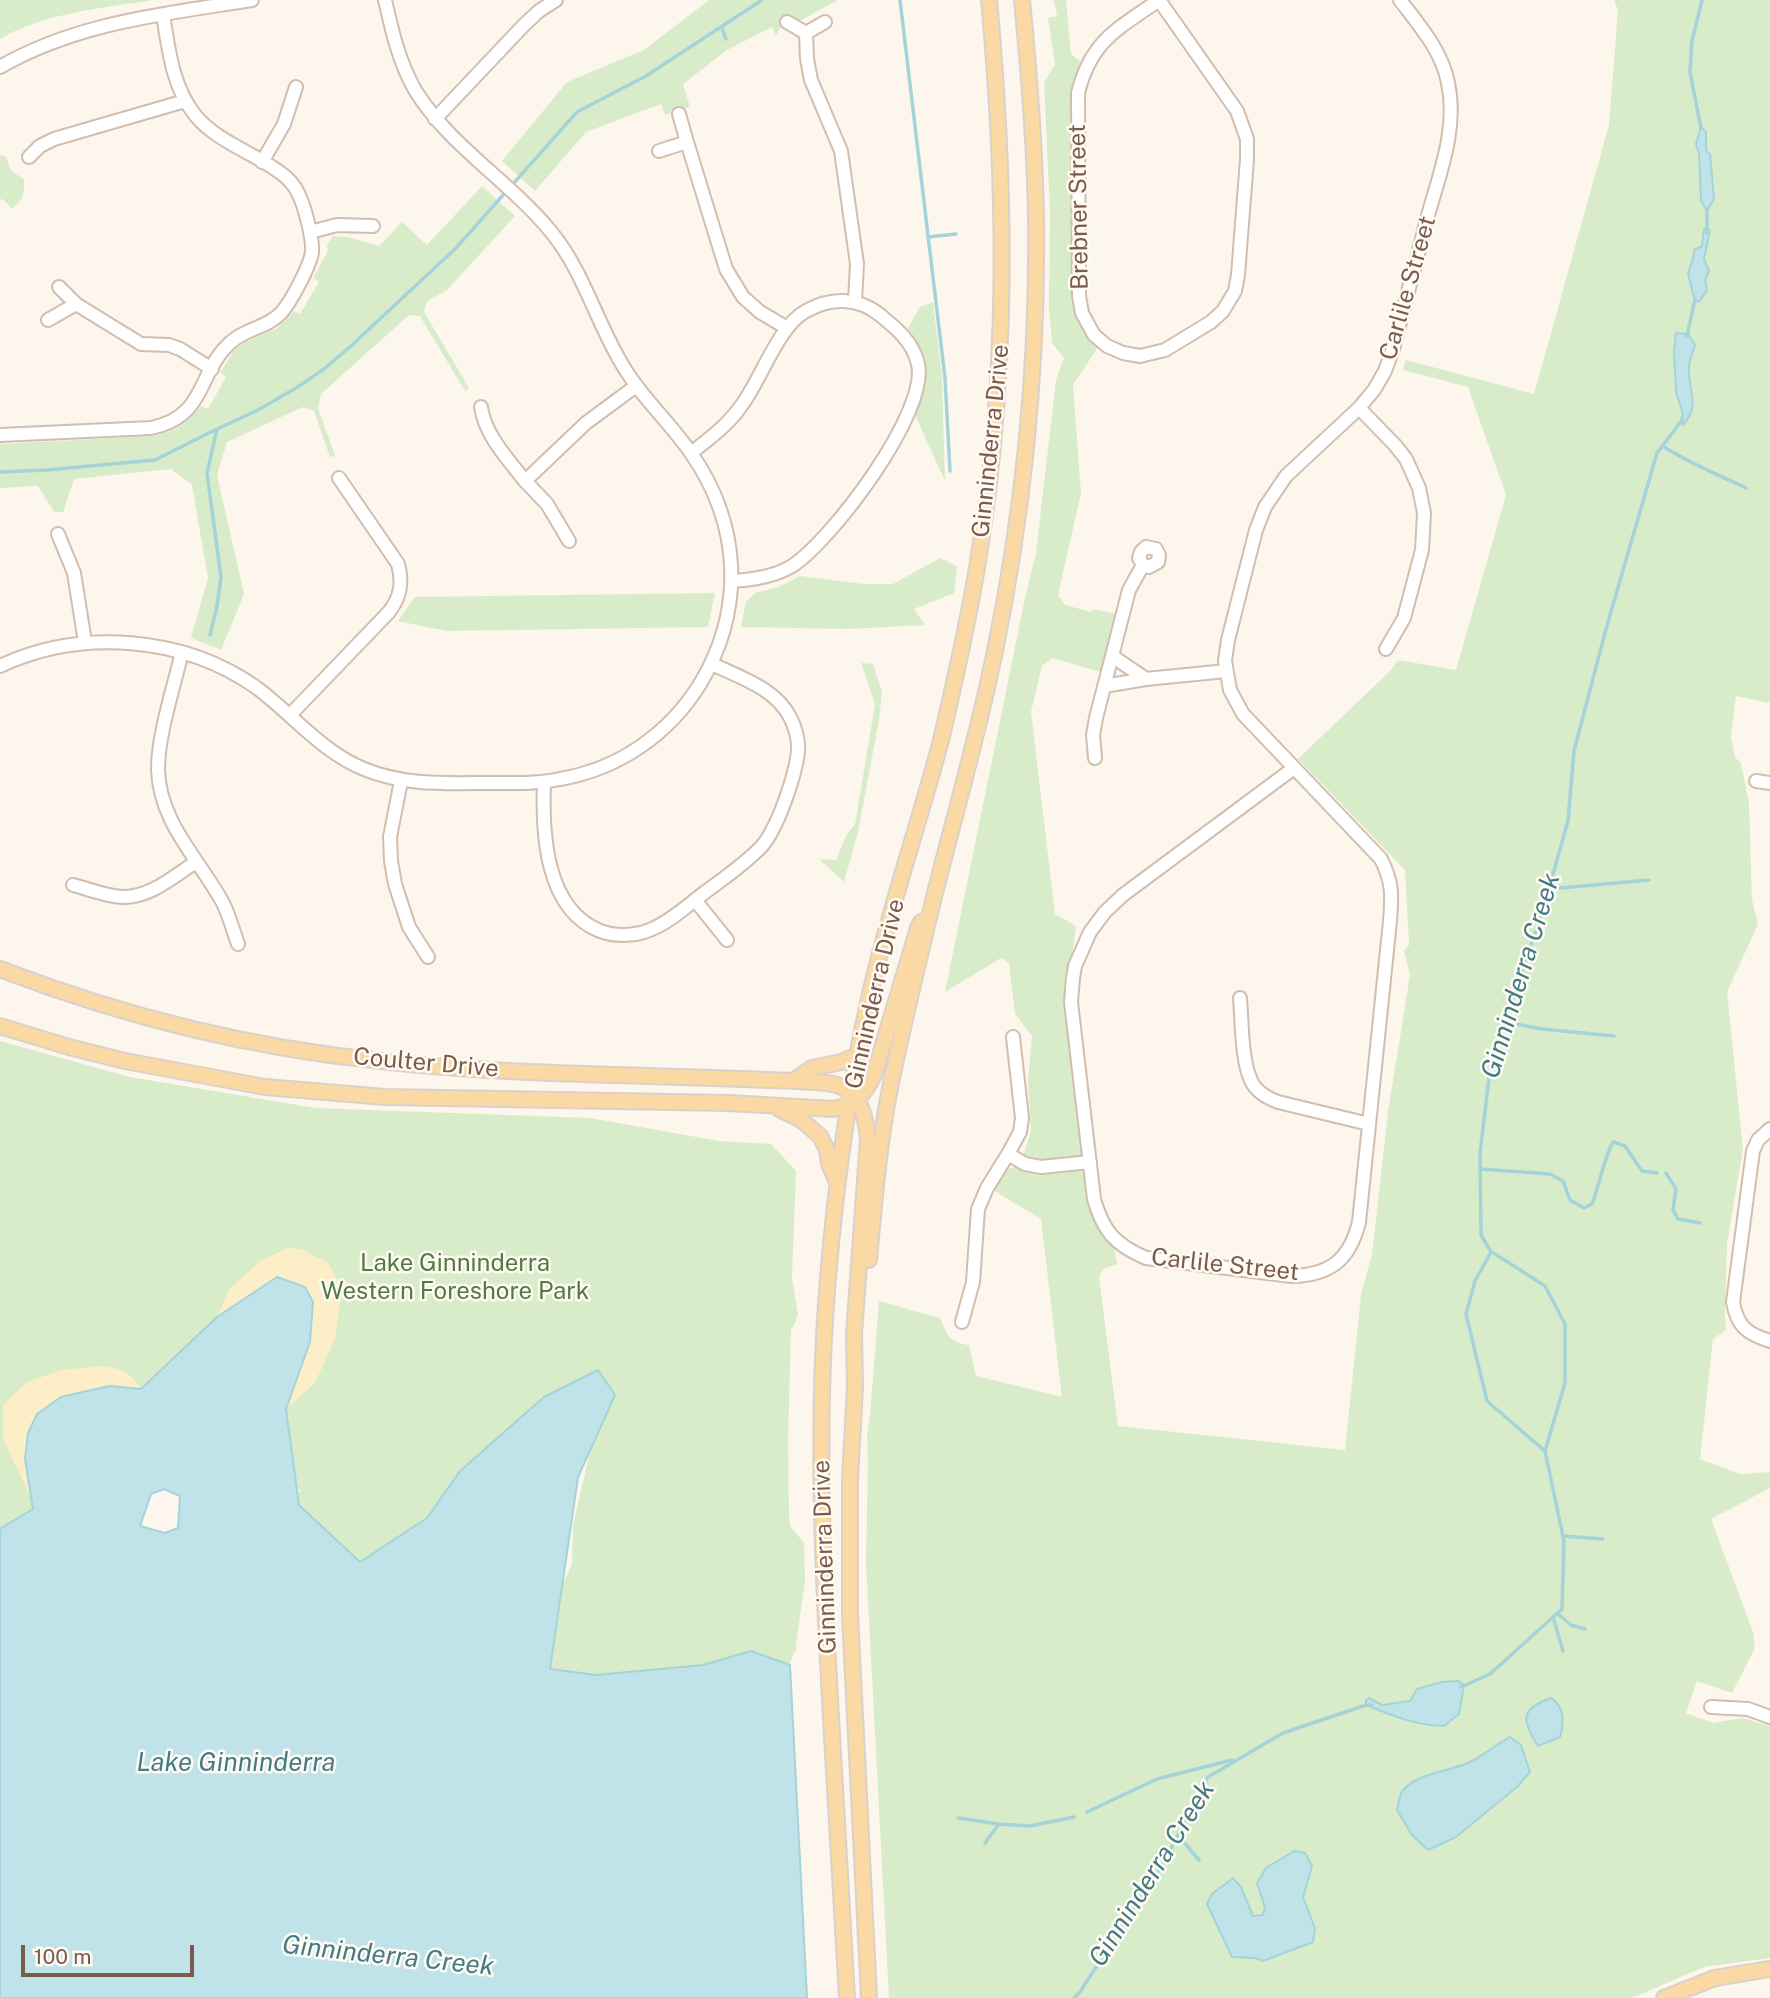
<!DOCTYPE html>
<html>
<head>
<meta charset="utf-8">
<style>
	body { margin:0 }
	#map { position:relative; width:1770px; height:1998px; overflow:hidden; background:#fdf6ec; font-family:"Public Sans",sans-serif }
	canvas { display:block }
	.scale { position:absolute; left:21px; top:1945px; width:173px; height:32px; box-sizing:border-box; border:4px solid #7a5c4d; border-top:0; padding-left:9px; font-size:21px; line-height:24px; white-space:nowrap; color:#7a5c4d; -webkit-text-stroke:5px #fffaf3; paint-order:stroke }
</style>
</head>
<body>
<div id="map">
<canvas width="1770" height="1998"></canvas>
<div class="scale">100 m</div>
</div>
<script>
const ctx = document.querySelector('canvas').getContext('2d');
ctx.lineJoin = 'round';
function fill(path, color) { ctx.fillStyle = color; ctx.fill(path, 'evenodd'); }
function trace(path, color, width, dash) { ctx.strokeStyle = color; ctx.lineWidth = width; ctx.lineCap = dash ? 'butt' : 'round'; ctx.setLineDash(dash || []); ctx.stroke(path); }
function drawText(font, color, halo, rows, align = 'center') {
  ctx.font = font + ' "Public Sans",sans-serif'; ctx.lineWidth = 5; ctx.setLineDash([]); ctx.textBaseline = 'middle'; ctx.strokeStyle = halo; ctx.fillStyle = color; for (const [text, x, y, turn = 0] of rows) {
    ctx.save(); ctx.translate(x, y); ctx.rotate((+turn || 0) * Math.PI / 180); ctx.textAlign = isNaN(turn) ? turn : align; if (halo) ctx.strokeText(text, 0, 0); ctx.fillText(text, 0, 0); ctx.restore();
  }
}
fill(new Path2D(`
	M 0,0 L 153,0 C 104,8 43,13 0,39 Z
	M 709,0 L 838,0 L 798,22 L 785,20 L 776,35 L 772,27 L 727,50 L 683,84 L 690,107 L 665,115 L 661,104 L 586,132 L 535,191 L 502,161 L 567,82 L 644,50 Z
	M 1054,0 L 1066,0 L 1071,54 L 1080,61 L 1073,88 L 1072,152 L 1075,309 L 1084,331 L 1098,347 L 1073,385 L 1081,493 L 1058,595 L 1065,605 L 1091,612 L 1092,609 L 1118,614 L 1104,673 L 1052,658 L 1042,666 L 1031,712 L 1055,914 L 1076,926 L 1070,971 L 1098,1215 L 1114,1247 L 1117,1264 L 1103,1269 L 1099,1277 L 1118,1426 L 1345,1450 L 1361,1295 L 1372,1254 L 1388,1112 L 1410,975 L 1404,951 L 1409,945 L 1405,870 L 1298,759 L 1390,671 L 1398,660 L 1456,670 L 1506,495 L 1468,387 L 1403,370 L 1406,360 L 1534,394 L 1609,125 L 1618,10 L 1614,0 L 1770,0 L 1770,700 L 1769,703 L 1736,696 L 1731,736 L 1735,757 L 1741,763 L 1749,804 L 1752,900 L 1758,924 L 1727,992 L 1743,1149 L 1727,1244 L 1725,1316 L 1726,1330 L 1713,1339 L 1700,1459 L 1740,1474 L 1770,1472 L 1770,1488 L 1711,1519 L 1753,1632 L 1755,1648 L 1732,1693 L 1697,1681 L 1686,1713 L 1713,1723 L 1742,1718 L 1770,1726 L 1770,1958 L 1704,1967 L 1632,1998 L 889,1998 L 866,1563 L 868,1461 L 867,1436 L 870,1415 L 879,1301 L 940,1318 C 948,1336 948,1342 969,1345 L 976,1376 L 1062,1397 L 1041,1219 L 993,1190 L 1007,1169 L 1020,1167 L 1031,1131 L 1028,1081 L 1032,1036 L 1015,1014 L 1009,963 L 1001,958 L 945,992 L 1026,593 L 1036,553 L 1056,380 L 1064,358 L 1052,343 L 1049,306 L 1050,211 L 1044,83 L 1055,64 L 1048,18 L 1057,16 Z
	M 0,155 L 6,157 L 11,171 L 24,179 C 24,195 24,198 12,209 L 4,200 L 0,199 Z
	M 482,186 L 515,216 L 447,290 L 427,301 L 424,312 L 469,388 L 465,391 L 420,316 L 409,315 L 321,394 L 318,408 L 335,456 L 330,457 L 314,411 L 303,407 L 227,442 L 217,475 L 244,594 L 221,650 L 191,638 L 208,578 L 192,485 L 171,469 L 74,479 L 63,512 L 54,512 L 38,486 L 0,488 L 0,444 L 153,436 C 175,432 188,423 201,406 L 208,409 L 226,377 L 220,373 L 235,349 L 245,342 L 276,329 L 285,321 L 294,311 L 300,314 L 319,282 L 313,278 L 328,251 L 327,245 L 333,236 L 348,237 L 379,246 L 402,222 L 427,245 Z
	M 933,302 L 942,377 L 945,481 L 914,413 L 926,384 L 922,355 L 908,328 L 920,307 Z
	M 940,558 L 957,566 L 954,593 L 914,609 L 925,625 L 848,629 L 741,627 L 746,602 L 755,593 L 778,587 L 800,576 L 863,584 L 893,584 Z
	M 715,593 L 708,627 L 446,631 L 398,621 L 415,597 Z
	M 861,663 L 873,664 L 882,692 L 879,720 L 858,832 L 844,882 L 819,859 L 836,860 L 847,834 L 855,824 L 875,704 Z
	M 0,1041 L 130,1077 L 315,1108 L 590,1118 L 719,1141 L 771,1144 L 796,1171 L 792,1278 L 798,1315 L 793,1327 L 791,1327 L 788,1442 L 789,1514 L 790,1526 L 804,1543 L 805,1582 L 796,1643 L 796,1651 L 794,1651 L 790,1665 L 760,1654 L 693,1672 L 628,1672 L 596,1675 L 550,1669 L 554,1650 L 552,1647 L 554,1603 L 572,1564 L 573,1525 L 590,1452 L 601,1418 L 460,1471 L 427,1518 L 361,1562 L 299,1505 L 298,1493 L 301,1491 L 291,1483 L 147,1389 L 66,1393 L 38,1409 L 51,1501 L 0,1532 Z`), '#d8ecc9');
fill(new Path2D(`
	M 287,1248 L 301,1249 L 328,1263 L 342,1288 L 335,1339 L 315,1383 L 286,1409 L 310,1342 L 217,1317 L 230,1288 L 262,1260 Z
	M 102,1366 C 124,1370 128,1370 141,1389 L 109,1386 L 25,1459 L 32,1500 L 3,1439 L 3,1405 L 27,1382 L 62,1370 Z`), '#fcefc7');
const water = new Path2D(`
	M 1701,127 L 1706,132 L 1706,151 L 1710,154 L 1714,199 L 1707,211 L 1701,201 L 1699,153 L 1696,144 Z
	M 1704,229 L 1710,230 L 1704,259 L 1709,271 L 1705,280 L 1707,290 L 1700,301 L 1695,302 L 1688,273 L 1694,255 L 1694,250 L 1702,246 Z
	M 1676,333 L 1688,334 L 1695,345 C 1693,352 1689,360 1689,367 C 1687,389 1702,405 1683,425 L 1681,419 L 1683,414 L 1676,392 L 1674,353 Z
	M 277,1277 L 305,1287 L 313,1302 L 310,1342 L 286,1409 L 299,1505 L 360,1562 L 427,1518 L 460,1471 L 544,1397 L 598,1370 L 615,1395 L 578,1477 L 550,1669 L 596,1675 L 703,1665 L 751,1651 L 790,1665 L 807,1998 L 0,1998 L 0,1529 L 33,1509 L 25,1459 L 28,1433 L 37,1414 L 61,1397 L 109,1386 L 141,1389 L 217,1317 ZM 164,1489 L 180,1496 L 178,1528 L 165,1533 L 140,1526 L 151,1494 Z
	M 1459,1681 L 1464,1685 L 1459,1714 L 1444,1726 C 1417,1726 1391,1715 1366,1705 L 1366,1700 L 1369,1698 L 1382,1705 L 1410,1701 L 1417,1689 L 1442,1682 Z
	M 1551,1698 C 1565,1707 1564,1723 1560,1737 L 1538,1746 C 1522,1721 1519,1709 1551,1698 Z
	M 1510,1737 L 1521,1745 L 1530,1772 L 1517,1787 L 1456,1837 L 1428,1850 L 1412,1835 L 1397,1810 C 1399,1802 1399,1794 1404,1789 C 1422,1771 1451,1772 1472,1761 C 1485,1754 1497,1744 1510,1737 Z
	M 1294,1851 L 1305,1853 L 1312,1866 L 1303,1897 L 1315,1928 L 1313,1942 L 1263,1961 L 1255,1958 L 1232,1957 L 1207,1904 L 1212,1894 L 1233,1878 L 1241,1887 L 1253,1916 L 1263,1915 L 1265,1907 L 1257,1883 L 1266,1868 Z`);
fill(water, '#bfe3e8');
trace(water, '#a5d3da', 2);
trace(new Path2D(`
	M 900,0 L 945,378 L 950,471
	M 722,28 L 726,39
	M 1701,128 L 1690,72 L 1692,41 L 1702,0
	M 1707,233 L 1707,209
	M 928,237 L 956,234
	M 1687,336 L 1695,299
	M 1663,446 C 1689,464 1718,474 1746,488
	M 0,472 L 47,470 L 155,460 L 217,429
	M 210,635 L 217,606 L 221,577 L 207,473 L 217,429 L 258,410 L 296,388 L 324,369 L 352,345 L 456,248 L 577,112 L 646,76 L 762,0
	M 1549,889 L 1649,880
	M 1505,1022 L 1542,1029 L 1614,1036
	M 1480,1169 L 1550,1174 L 1563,1181 L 1570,1200 L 1584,1208 L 1592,1204 C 1600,1183 1603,1161 1613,1142 L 1625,1146 L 1642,1171 L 1657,1173
	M 1666,1173 L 1676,1189 L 1673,1210 L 1678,1219 L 1700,1223
	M 1492,1252 L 1545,1286 L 1565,1324 L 1565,1383 L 1545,1451
	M 1563,1536 L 1603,1539
	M 1557,1613 L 1571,1625 L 1585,1629
	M 1553,1617 L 1563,1651
	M 1461,1687 L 1490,1674 L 1562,1609 L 1564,1541 L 1545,1451 L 1487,1401 L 1466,1314 L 1475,1281 L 1491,1252 L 1481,1235 L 1480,1153 L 1491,1061 L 1542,913 L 1568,821 L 1574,751 L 1606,629 L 1657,453 L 1683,419
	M 1087,1812 L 1157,1779 L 1232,1760
	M 958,1818 L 998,1824 L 1030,1826 L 1074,1817
	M 1178,1835 L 1199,1860
	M 985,1843 L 998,1825
	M 1074,1998 L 1080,1992 L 1164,1862 L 1208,1777 L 1283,1733 L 1366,1705 L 1371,1705`), '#a5d3da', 3.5);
const minor = new Path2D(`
	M 1159,0 L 1237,111 L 1247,139 L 1247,159 L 1238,275 L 1235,291 L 1223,311 L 1211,322 L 1165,350 L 1140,356 L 1123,353 L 1107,346 L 1094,335 L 1082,313 L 1079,296 L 1078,93 C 1091,40 1118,29 1159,0 Z
	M 787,22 L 806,33 L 807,59 L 811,80 L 841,151 L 857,264 L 855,301
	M 806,33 L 825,22
	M 0,67 C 78,22 165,14 252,0
	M 435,119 L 524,25 L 539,11 L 556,0
	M 687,142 L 726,269 L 743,297 L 760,312 L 787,328
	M 659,151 L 687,142 L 679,114
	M 29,157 L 40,146 L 54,139 L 185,101
	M 262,162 L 284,124 L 296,87
	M 310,232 L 337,225 L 373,226
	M 59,287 L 76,304 L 141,344 L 169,345 L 180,349 L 212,369
	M 48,320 L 76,304
	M 481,407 C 485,435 507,458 525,481
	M 1359,408 L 1395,445 L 1406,459 L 1419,488 L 1424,513 L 1422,550 L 1404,618 L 1386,649
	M 0,435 L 151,428 C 208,416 196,373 231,342 C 246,328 267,328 281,313 C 291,302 310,266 312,252 C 313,238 305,208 299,195 C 295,185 287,177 278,171 C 252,152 216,141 195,115 C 172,86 169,50 163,15
	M 691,453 C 709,439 728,425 741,406 C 761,380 778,326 806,311 C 831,297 858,297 880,315 C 897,329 913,342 918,364 C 929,412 832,540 792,566 C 774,577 753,580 731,581
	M 58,534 L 74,573 L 85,642
	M 569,541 L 547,504 L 525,481 L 586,423 L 636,386
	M 182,652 C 174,687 158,734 158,769 C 159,822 199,859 223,903 C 229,915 233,930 238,944
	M 1112,656 L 1146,679 L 1226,671
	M 0,666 C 81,628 184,636 257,688 C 293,715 322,752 364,769 C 405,786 446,783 489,783 C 513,783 537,784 560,779 C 619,769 669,734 700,684 C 745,609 741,525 691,453 C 668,420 638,394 619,359 C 595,317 582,270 552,233 C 510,181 450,147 415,90 C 399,62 392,31 385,0
	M 1104,686 L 1146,679
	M 290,715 L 389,612 C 401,597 403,582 398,564 L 339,478
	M 1095,758 L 1093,735 L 1096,718 L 1129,590 L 1143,565 L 1139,558 L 1141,552 L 1146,547 L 1156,549 L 1159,555 L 1158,562 L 1149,567 L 1143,565
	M 1294,768 L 1123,895 L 1105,912 L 1090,932 L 1075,966 L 1073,978 L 1071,1002 L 1094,1199 C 1103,1231 1115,1245 1146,1258 L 1292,1276 C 1331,1275 1350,1259 1359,1222 L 1390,921 C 1392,896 1393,883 1381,859 L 1243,714 L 1230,690 L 1225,661 L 1228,640 L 1256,530 L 1265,507 L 1286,476 L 1359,408 L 1374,390 L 1385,371 L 1393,349 C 1404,306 1416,263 1427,219 C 1439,175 1458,129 1448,83 C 1442,51 1419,25 1400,0
	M 401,781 L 390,837 L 391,861 L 395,884 L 409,927 L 428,957
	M 1756,781 L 1770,783
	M 544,782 C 542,833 545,909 600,931 C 616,937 637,936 652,929 C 671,921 688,905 704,893 C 724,878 745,864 762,846 C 778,827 795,777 798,752 C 799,740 795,727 790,717 C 775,688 739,677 712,664
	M 73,885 C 89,889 105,896 122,897 C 150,898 174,876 196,862
	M 695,900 L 727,940
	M 1240,998 C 1242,1020 1241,1070 1255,1087 C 1261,1095 1270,1099 1278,1102 L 1369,1124
	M 1770,1129 L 1758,1140 L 1753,1151 L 1733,1302 C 1737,1326 1747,1334 1770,1341
	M 1008,1154 L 1025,1164 L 1041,1167 L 1090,1162
	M 962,1322 L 973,1282 L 978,1209 L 987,1188 L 1008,1154 L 1020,1132 L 1022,1118 L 1013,1037
	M 1711,1707 L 1748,1709 L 1770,1717`);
const major = new Path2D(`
	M 0,969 C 122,1016 250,1048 381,1061 C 525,1077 671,1074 815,1082 C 825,1083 836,1083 844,1088 C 862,1097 866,1121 868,1139 L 854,1334 L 855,1387 L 850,1480 L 850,1614 L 869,1998
	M 0,1026 L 69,1047 L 125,1061 L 265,1087 L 385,1097 L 729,1103 L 833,1109 C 856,1104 864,1096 874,1075 L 918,928 L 921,922
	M 793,1081 L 812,1068 L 841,1062 L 858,1055
	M 779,1109 L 800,1119 L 820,1136 L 827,1150 L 829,1164 L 837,1182
	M 869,1260 C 874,1203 879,1145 890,1088 C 903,1025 918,963 933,901 C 954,817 978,735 995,651 C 1024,509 1038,363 1036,218 C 1035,145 1029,72 1022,0
	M 847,1998 C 842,1910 837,1823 832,1735 C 825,1610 818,1485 823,1360 C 826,1283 834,1205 845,1128 C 853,1075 863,1021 876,969 C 895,893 920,819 940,744 C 948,712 955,678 962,646 C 1009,430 1009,218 989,0
	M 1664,1998 L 1715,1978 L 1770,1969`);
trace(minor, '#d1beb0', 16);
trace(major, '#dad1cd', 18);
trace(minor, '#fff', 12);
trace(major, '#fbd9a5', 14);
drawText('24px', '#7a5c4d', '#fffaf3', [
	["Brebner Street",1079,207,-91],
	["Carlile Street",1408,288,-74],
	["Ginninderra Drive",991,441,-84],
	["Ginninderra Drive",875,994,-77],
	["Coulter Drive",426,1063,5],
	["Carlile Street",1225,1265,6],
	["Ginninderra Drive",825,1557,-92]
]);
drawText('24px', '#537a41', '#fffaf3', [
	["Lake Ginninderra",455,1264],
	["Western Foreshore Park",455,1292]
]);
drawText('italic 26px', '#437c86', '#fffaf3', [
	["Ginninderra Creek",1521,976,-73],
	["Lake Ginninderra",236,1763],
	["Ginninderra Creek",1152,1874,-58],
	["Ginninderra Creek",388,1956,6]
]);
</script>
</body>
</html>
